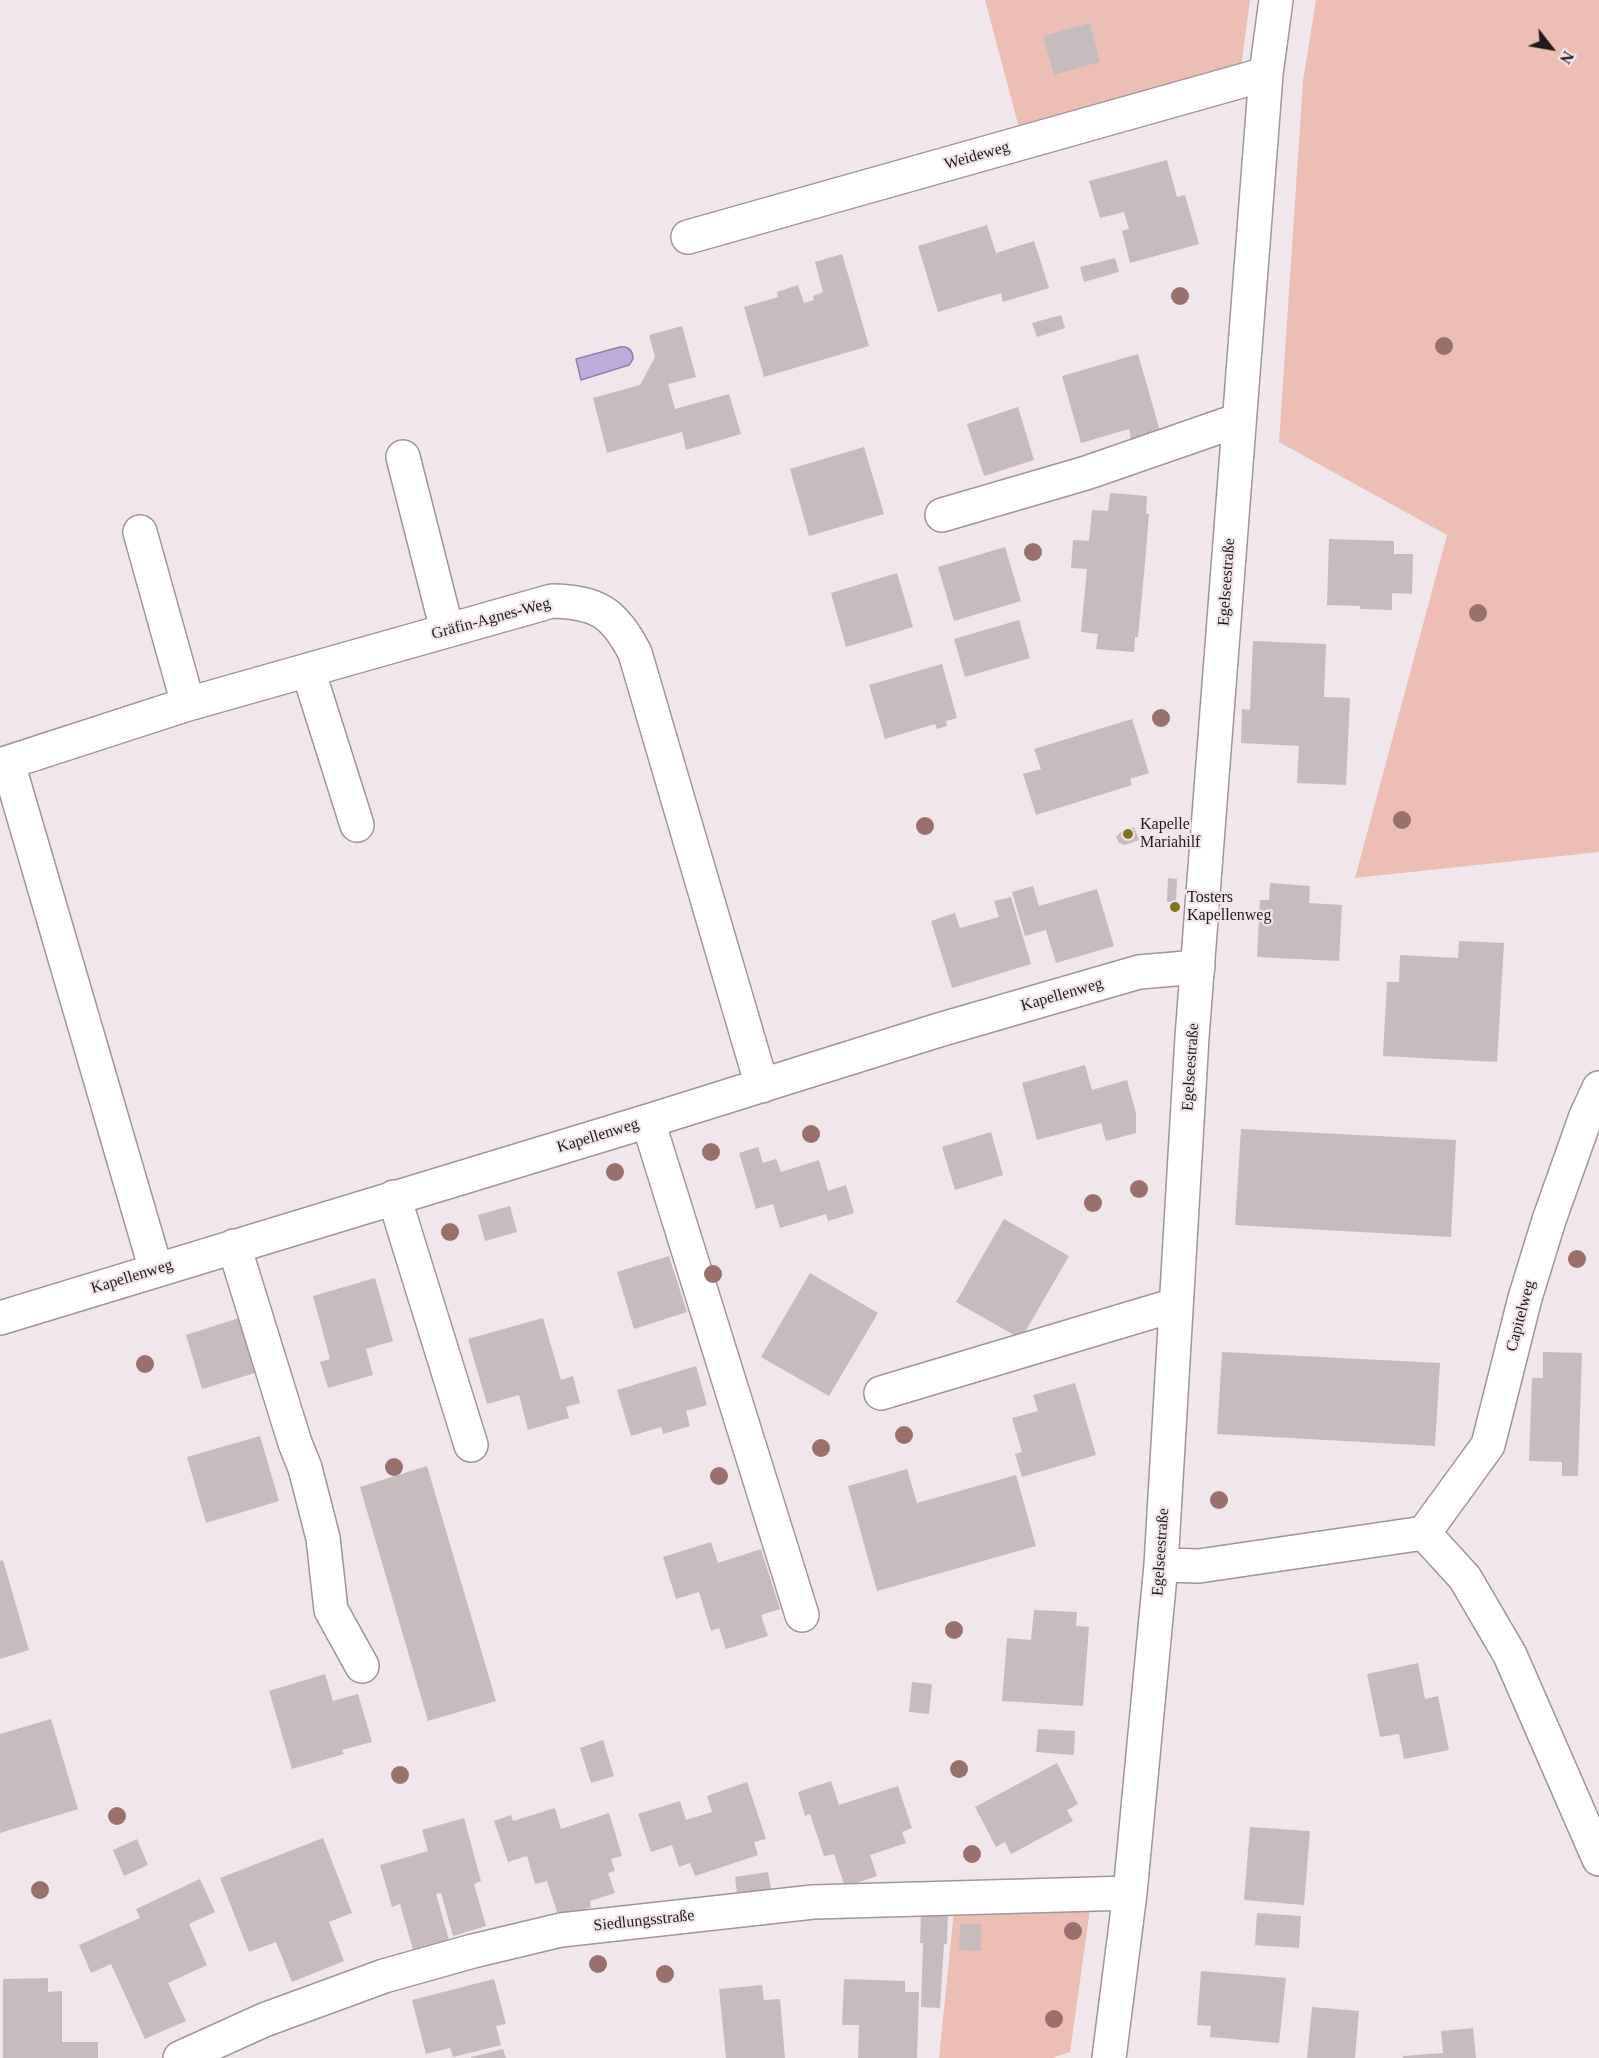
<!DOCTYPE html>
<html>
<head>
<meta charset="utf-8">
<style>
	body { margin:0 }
	#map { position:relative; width:1599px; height:2058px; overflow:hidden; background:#f1e6ec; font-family:"Times New Roman",serif }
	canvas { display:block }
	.north { position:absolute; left:1521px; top:18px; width:60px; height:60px; -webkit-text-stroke:4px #f1e6ec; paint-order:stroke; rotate:121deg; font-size:16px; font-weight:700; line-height:24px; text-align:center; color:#201c1e }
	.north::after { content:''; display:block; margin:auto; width:21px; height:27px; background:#201c1e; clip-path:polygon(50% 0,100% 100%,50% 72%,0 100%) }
</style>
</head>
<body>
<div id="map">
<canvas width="1599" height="2058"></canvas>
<div class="north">N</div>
</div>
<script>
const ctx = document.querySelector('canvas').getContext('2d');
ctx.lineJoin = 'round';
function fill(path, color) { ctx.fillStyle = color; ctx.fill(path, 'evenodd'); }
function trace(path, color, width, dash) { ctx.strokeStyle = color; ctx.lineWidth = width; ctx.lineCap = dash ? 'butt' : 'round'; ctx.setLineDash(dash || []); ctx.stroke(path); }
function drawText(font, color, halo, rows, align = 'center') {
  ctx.font = font + ' "Times New Roman",serif'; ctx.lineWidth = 4.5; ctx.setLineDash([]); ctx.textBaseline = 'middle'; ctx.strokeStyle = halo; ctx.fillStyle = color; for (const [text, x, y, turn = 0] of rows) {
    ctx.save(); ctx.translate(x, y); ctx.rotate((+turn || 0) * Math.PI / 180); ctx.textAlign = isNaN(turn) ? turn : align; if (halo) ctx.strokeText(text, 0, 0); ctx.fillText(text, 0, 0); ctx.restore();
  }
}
fill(new Path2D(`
	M 985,0 L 1250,0 L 1239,82 L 1023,143 Z
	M 1316,0 L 1599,0 L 1599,852 L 1355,878 L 1447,535 L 1279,442 L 1303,81 Z
	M 1090,1909 L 1070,2052 L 1052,2058 L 939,2058 L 954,1910 Z`), '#edbfb4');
const water = new Path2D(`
	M 620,347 C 629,346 633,351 633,359 L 629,365 L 581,380 L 576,359 Z`);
fill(water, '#bdadde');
trace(water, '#8e82a4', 1.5);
fill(new Path2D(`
	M 1090,23 L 1100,62 L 1054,75 L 1043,36 Z
	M 1167,160 L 1177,197 L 1185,195 L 1199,244 L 1130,263 L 1122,231 L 1129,229 L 1124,212 L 1100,218 L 1089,181 Z
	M 987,225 L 996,253 L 1034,241 L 1049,288 L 1003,302 L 1001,293 L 938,312 L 918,246 Z
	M 842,254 L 869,346 L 764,377 L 744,307 L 778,297 L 777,292 L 798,285 L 804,303 L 814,300 L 813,296 L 823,292 L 815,262 Z
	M 1115,258 L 1119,272 L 1084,282 L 1080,267 Z
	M 1061,315 L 1065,328 L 1037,337 L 1032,323 Z
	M 682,326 L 696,377 L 668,384 L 675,409 L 729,394 L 741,434 L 686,450 L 682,432 L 607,453 L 593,398 L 640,385 L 655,357 L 649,335 Z
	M 1138,354 L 1160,431 L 1131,439 L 1129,429 L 1081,443 L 1062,376 Z
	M 1018,407 L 1034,460 L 984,476 L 967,424 Z
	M 864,447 L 884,514 L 809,536 L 790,469 Z
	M 1110,493 L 1147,496 L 1146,514 L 1149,514 L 1144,574 L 1138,637 L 1135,637 L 1134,652 L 1096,649 L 1098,634 L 1081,632 L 1087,569 L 1071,568 L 1073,540 L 1089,541 L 1092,510 L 1108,511 Z
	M 1329,539 L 1394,541 L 1394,554 L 1413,554 L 1412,594 L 1392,593 L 1392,610 L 1360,609 L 1360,606 L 1327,605 Z
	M 1005,547 L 1021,601 L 954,621 L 938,567 Z
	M 897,573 L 913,627 L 846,647 L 831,593 Z
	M 1019,620 L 1030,658 L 965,677 L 954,639 Z
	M 1253,641 L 1326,644 L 1324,697 L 1350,698 L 1346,785 L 1297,783 L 1299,746 L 1241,743 L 1242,709 L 1250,710 Z
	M 942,664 L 957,718 L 946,721 L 947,726 L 937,729 L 935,724 L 885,739 L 869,685 Z
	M 1132,719 L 1149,773 L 1130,779 L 1132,785 L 1036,815 L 1023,774 L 1041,769 L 1034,749 Z
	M 1134,827 L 1139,840 L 1125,845 L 1119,843 L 1116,837 L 1121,832 Z
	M 1168,878 L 1177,879 L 1176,902 L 1167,902 Z
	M 1270,883 L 1310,886 L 1309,903 L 1342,905 L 1339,961 L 1257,957 L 1260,900 L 1269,900 Z
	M 1033,886 L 1039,906 L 1097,889 L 1114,946 L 1056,963 L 1046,930 L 1025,936 L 1012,892 Z
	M 1011,897 L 1031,964 L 952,988 L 931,921 L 955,913 L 960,928 L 999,917 L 994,901 Z
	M 1459,941 L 1504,943 L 1497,1062 L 1383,1056 L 1387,982 L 1399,982 L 1400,955 L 1458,958 Z
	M 1085,1065 L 1092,1090 L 1127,1080 L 1136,1113 L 1136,1133 L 1106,1141 L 1101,1123 L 1037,1140 L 1022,1083 Z
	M 1241,1129 L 1456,1140 L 1451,1237 L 1235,1225 Z
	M 991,1132 L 1003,1175 L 955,1190 L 942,1147 Z
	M 758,1147 L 763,1163 L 776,1159 L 781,1172 L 819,1160 L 828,1191 L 846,1185 L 854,1213 L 828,1221 L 826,1214 L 780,1228 L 773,1204 L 756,1209 L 739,1153 Z
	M 510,1206 L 517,1232 L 485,1241 L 478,1215 Z
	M 1004,1219 L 1069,1256 L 1021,1339 L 956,1302 Z
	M 669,1256 L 687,1312 L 634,1329 L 617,1272 Z
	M 810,1273 L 878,1313 L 829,1396 L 761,1357 Z
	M 375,1278 L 393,1341 L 366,1349 L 373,1375 L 328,1388 L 320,1362 L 330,1359 L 313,1296 Z
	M 239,1318 L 255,1373 L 202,1389 L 186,1335 Z
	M 543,1318 L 561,1380 L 573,1376 L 580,1403 L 566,1407 L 569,1418 L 528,1430 L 519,1395 L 487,1404 L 468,1339 Z
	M 1222,1352 L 1440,1363 L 1435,1446 L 1217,1434 Z
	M 1543,1352 L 1582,1353 L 1578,1476 L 1562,1476 L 1562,1462 L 1529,1461 L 1532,1378 L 1543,1378 Z
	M 696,1366 L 707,1405 L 686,1411 L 690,1426 L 663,1434 L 661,1427 L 631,1436 L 617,1390 Z
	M 1075,1383 L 1096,1455 L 1022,1477 L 1015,1454 L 1022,1452 L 1012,1418 L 1038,1411 L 1033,1395 Z
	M 260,1436 L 279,1501 L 206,1523 L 187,1457 Z
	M 427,1466 L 496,1701 L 428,1721 L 360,1487 Z
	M 907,1469 L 917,1503 L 1016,1475 L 1036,1546 L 877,1591 L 848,1486 Z
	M 711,1542 L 718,1563 L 761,1549 L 780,1609 L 761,1615 L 768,1636 L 726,1649 L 719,1628 L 711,1631 L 699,1592 L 676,1599 L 663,1557 Z
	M 3,1560 L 29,1650 L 0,1659 L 0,1561 Z
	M 1034,1610 L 1077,1612 L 1076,1626 L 1089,1627 L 1083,1706 L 1002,1701 L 1007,1638 L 1031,1640 Z
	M 1418,1663 L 1425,1699 L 1438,1696 L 1449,1750 L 1404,1759 L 1399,1734 L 1380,1737 L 1367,1674 Z
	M 325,1674 L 333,1701 L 358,1694 L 372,1742 L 342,1750 L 344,1754 L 292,1769 L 269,1691 Z
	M 912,1682 L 932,1684 L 929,1714 L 909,1712 Z
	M 51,1719 L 78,1809 L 0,1833 L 0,1734 Z
	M 1038,1729 L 1075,1731 L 1074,1755 L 1036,1752 Z
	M 603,1740 L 614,1776 L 591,1783 L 580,1748 Z
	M 1057,1763 L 1078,1804 L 1067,1810 L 1073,1821 L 1011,1854 L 1005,1842 L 996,1847 L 975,1807 Z
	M 831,1781 L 839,1805 L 898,1786 L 912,1828 L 902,1832 L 906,1843 L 870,1855 L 877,1876 L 845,1887 L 834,1854 L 824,1856 L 810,1814 L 805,1816 L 798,1792 Z
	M 747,1782 L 766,1839 L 754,1842 L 758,1855 L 695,1876 L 690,1863 L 679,1867 L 672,1845 L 651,1852 L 638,1814 L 680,1801 L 686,1820 L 712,1812 L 707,1796 Z
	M 555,1808 L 561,1829 L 609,1813 L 622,1856 L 611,1859 L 615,1871 L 608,1873 L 615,1893 L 590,1901 L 591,1907 L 559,1918 L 547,1881 L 535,1884 L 527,1856 L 508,1862 L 494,1821 L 511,1815 L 513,1821 Z
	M 464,1818 L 481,1881 L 474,1884 L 486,1926 L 453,1936 L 441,1893 L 436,1894 L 449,1940 L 413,1950 L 400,1904 L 392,1907 L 380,1865 L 428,1851 L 422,1830 Z
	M 1250,1827 L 1310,1831 L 1304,1905 L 1244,1900 Z
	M 323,1838 L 352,1913 L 329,1922 L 344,1961 L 292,1982 L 276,1942 L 249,1952 L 220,1878 Z
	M 137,1839 L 148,1865 L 124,1876 L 113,1850 Z
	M 768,1872 L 771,1889 L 737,1894 L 735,1877 Z
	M 200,1879 L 215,1912 L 189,1924 L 207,1965 L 168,1983 L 186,2021 L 145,2039 L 111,1964 L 91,1973 L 79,1945 L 140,1918 L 136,1909 Z
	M 921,1911 L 948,1913 L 947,1944 L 944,1944 L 940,2008 L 921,2007 L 923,1943 L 920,1943 Z
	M 1257,1913 L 1301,1916 L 1299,1948 L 1255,1945 Z
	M 960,1924 L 981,1924 L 981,1951 L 959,1950 Z
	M 1201,1971 L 1286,1978 L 1279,2043 L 1210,2037 L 1211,2026 L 1197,2025 Z
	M 48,1978 L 48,1992 L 62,1991 L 62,2042 L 98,2042 L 98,2058 L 3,2058 L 3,1979 Z
	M 494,1979 L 506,2024 L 496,2026 L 501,2045 L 453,2057 L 450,2048 L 426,2054 L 412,2000 Z
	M 844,1979 L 905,1981 L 905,1992 L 919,1992 L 917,2058 L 858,2058 L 859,2025 L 842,2025 Z
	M 762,1985 L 764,2000 L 780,1999 L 785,2058 L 726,2058 L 719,1989 Z
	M 1312,2007 L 1359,2011 L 1355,2058 L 1307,2058 Z
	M 1473,2028 L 1476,2058 L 1403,2058 L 1403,2056 L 1443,2053 L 1441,2031 Z
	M 503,2049 L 506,2058 L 471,2058 L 471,2057 Z`), '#c8bbbd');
const minor = new Path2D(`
	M 688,237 L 1266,74
	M 403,457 L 447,630
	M 942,515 L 1086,473 L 1239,420
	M 140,532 L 188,704
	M 308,670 L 357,825
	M 8,763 L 156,1270
	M 0,765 L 188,704 L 552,601 C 597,602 614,612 635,653 L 762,1086
	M 648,1121 L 802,1615
	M 394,1197 L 471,1445
	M 234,1246 L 295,1443 L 305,1468 L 323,1538 L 331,1610 L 362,1666
	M 0,1318 L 648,1121 L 939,1030 L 1139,972 L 1198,967
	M 881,1393 L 1175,1305
	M 1424,1533 L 1465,1578 L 1510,1655 L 1599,1859
	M 1161,1565 L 1199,1566 L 1424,1533 L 1488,1445 L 1525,1298 L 1549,1220 L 1586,1116 L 1599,1088
	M 180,2058 L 264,2020 L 384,1976 L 473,1951 L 561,1930 L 813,1902 L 1130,1893
	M 1109,2058 L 1130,1893 L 1161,1565 L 1192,1037 L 1266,74 L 1276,0`);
trace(minor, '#9f959a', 36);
trace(minor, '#fff', 33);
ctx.fillStyle = '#9a706c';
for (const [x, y] of [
	[1180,296],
	[1444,346],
	[1033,552],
	[1478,613],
	[1161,718],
	[1402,820],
	[925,826],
	[811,1134],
	[711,1152],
	[615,1172],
	[1139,1189],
	[1093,1203],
	[450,1232],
	[1577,1259],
	[713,1274],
	[145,1364],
	[904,1435],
	[821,1448],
	[394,1467],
	[719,1476],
	[1219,1500],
	[954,1630],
	[959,1769],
	[400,1775],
	[117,1816],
	[972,1854],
	[40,1890],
	[1073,1931],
	[598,1964],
	[665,1974],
	[1054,2019]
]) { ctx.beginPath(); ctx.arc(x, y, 9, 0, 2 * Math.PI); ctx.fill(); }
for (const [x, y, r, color] of [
	[1128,834,6,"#807619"],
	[1175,907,6,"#807619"]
]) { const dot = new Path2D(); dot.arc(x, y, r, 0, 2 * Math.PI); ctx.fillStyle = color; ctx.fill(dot); trace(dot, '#f1e6ec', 2); }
drawText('16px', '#201c1e', '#f1e6ec', [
	["Weideweg",977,156,-16],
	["Egelseestraße",1227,582,-86],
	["Gräfin-Agnes-Weg",491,619,-15],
	["Kapellenweg",1062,995,-16],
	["Egelseestraße",1191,1067,-86],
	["Kapellenweg",598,1136,-17],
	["Kapellenweg",132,1277,-17],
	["Capitelweg",1521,1316,-75],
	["Egelseestraße",1161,1552,-86],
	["Siedlungsstraße",644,1921,-6]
]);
drawText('16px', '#201c1e', '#f1e6ec', [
	["Kapelle",1140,825],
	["Mariahilf",1140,843],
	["Tosters",1187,898],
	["Kapellenweg",1187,916]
], 'left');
</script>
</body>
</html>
